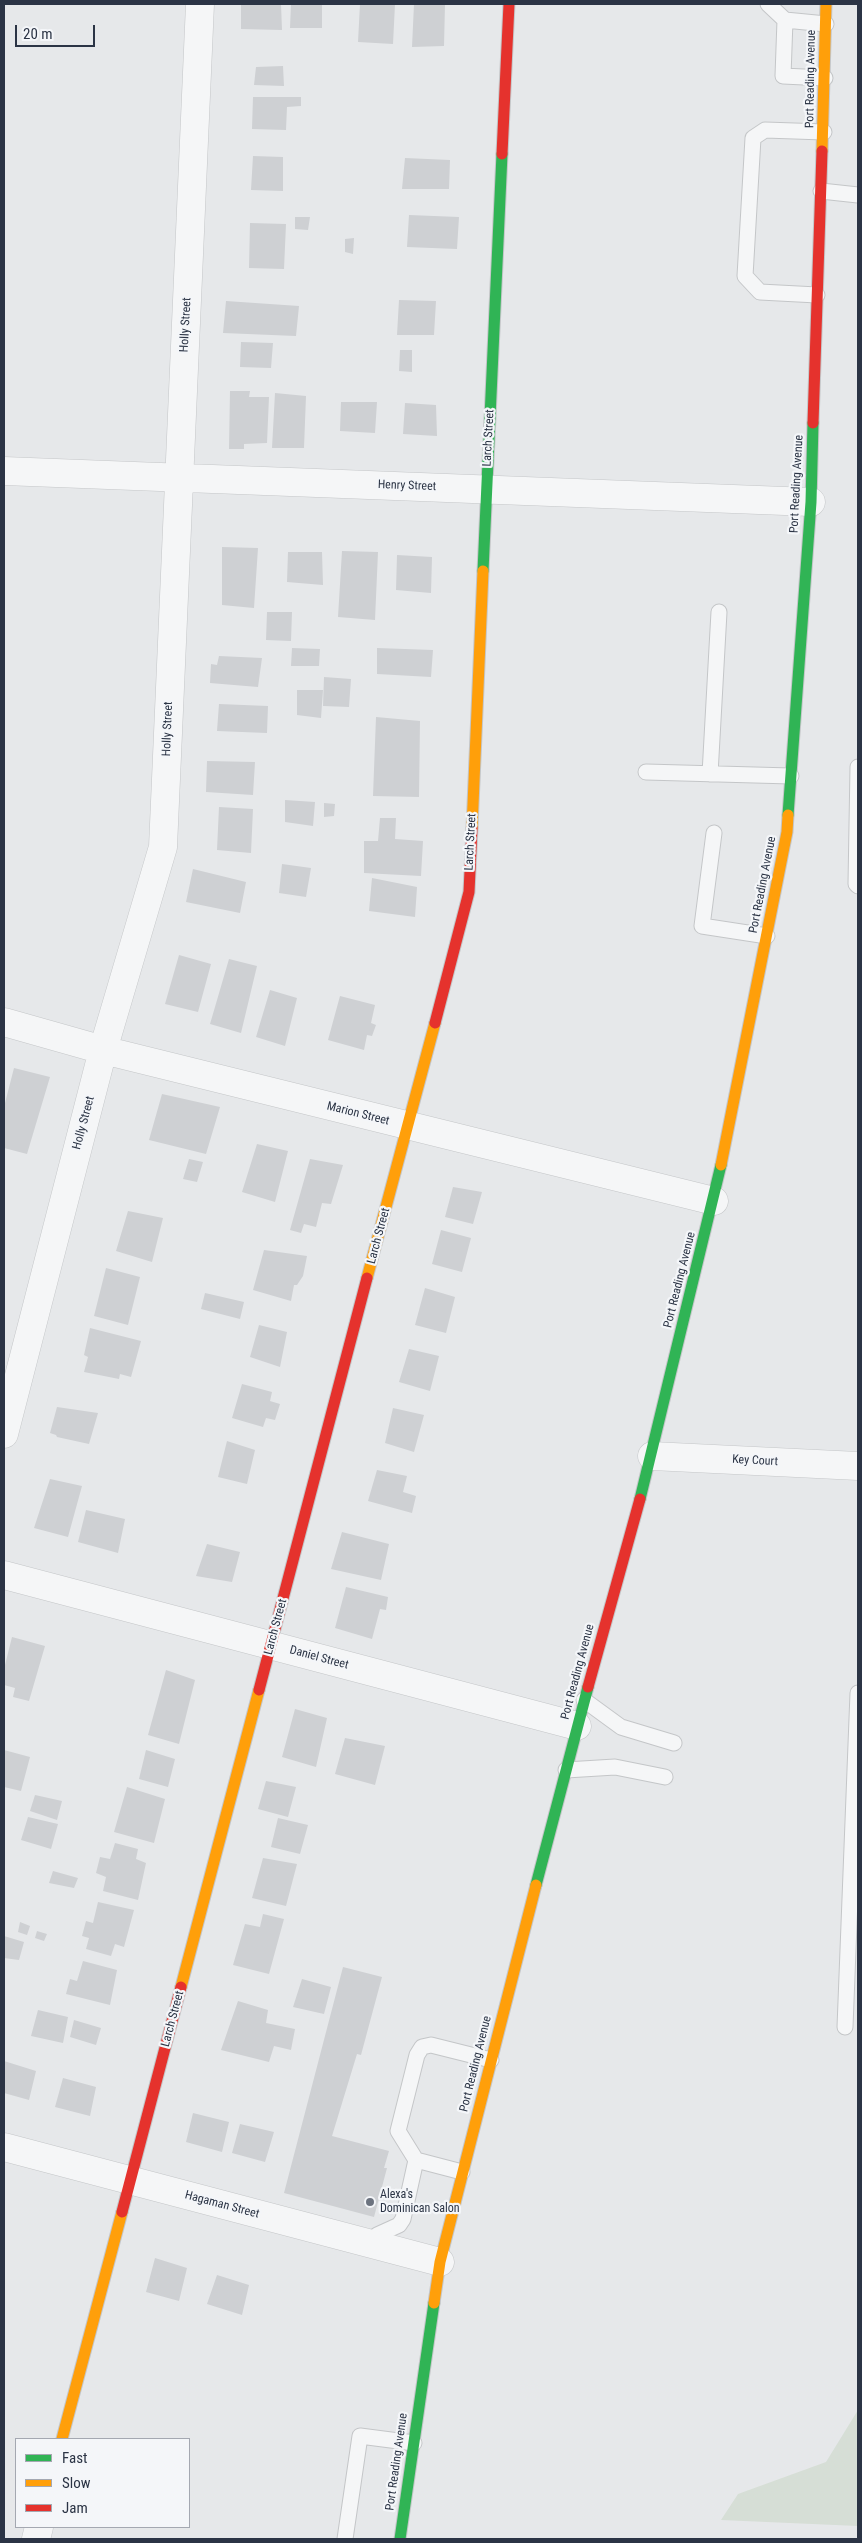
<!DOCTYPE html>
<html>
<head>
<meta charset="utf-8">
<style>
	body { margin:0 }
	#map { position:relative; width:862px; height:2543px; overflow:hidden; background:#e6e8ea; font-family:"Roboto Condensed",sans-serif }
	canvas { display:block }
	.frame { position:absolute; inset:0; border:5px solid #2b3445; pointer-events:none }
	.legend { position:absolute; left:15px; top:2438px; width:175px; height:90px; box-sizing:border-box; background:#f4f6f9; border:1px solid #a4a8b1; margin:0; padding:6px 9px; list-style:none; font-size:15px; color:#2b3445 }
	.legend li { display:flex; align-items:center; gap:10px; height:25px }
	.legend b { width:25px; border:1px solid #a4a8b1 }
	.scale { position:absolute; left:15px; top:25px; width:80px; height:22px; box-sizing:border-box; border:2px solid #2b3445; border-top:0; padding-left:6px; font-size:15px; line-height:18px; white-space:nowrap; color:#2b3445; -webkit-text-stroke:4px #f4f6f9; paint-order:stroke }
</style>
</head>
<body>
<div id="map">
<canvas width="862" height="2543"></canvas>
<div class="frame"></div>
<ul class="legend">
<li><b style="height:6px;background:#30b455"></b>Fast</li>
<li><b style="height:6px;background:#ff9f0a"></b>Slow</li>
<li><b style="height:6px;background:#e5322d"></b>Jam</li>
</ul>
<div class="scale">20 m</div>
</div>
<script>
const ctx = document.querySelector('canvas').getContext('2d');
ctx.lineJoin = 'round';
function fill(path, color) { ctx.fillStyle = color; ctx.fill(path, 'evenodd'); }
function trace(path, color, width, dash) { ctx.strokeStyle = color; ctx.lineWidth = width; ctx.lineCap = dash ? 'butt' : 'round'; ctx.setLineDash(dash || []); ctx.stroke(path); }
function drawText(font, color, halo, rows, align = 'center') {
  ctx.font = font + ' "Roboto Condensed",sans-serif'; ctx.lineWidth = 4.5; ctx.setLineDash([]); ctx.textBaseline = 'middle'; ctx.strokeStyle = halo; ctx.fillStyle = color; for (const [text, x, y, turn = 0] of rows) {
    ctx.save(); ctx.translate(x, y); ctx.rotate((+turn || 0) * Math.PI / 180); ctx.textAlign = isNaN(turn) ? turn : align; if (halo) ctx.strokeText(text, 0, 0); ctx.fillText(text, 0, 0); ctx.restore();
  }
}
fill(new Path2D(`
	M 858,2410 L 858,2526 L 721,2520 L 738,2494 L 826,2462 Z`), '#d6ded6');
fill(new Path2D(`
	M 241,4 L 281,4 L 282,30 L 241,29 Z
	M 291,4 L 322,4 L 322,28 L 290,28 Z
	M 360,4 L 395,4 L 393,44 L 358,42 Z
	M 414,4 L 445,4 L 444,46 L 412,47 Z
	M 283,66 L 284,86 L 254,85 L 256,67 Z
	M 253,97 L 301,97 L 301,106 L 287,107 L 286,130 L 252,129 Z
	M 253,156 L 283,157 L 283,191 L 251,190 Z
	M 405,158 L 450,160 L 449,189 L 402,189 Z
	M 409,215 L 459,217 L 457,249 L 407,247 Z
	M 295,217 L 310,217 L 308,230 L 295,229 Z
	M 250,223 L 286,224 L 284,269 L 249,268 Z
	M 354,238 L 353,254 L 345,252 L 345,239 Z
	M 399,300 L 436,301 L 434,335 L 397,335 Z
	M 226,301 L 299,306 L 296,336 L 223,333 Z
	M 241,342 L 273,343 L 271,368 L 240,367 Z
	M 400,350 L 412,350 L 412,372 L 399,371 Z
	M 230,391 L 250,391 L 249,397 L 269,397 L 267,443 L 244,444 L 244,449 L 229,449 Z
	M 275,393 L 306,396 L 304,448 L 272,448 Z
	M 341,402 L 377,402 L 375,433 L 340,431 Z
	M 405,403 L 436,405 L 437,436 L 403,434 Z
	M 222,547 L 258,548 L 254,608 L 222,605 Z
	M 342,551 L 378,552 L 375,620 L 338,617 Z
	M 288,552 L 322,552 L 323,585 L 287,582 Z
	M 397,555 L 432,557 L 431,593 L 396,590 Z
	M 267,612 L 292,612 L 291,641 L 266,640 Z
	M 292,648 L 320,649 L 319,666 L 291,666 Z
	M 377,648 L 433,650 L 431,677 L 377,674 Z
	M 219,656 L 262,658 L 258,687 L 210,683 L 211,664 L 217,665 Z
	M 324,677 L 351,679 L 349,707 L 323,706 Z
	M 297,690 L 323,690 L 321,718 L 297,715 Z
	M 219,704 L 268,706 L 267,733 L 217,731 Z
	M 376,717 L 420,721 L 419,797 L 373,796 Z
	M 207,761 L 255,762 L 253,795 L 206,792 Z
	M 285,800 L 315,802 L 313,826 L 285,822 Z
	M 324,803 L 335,804 L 334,816 L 324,817 Z
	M 219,807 L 253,809 L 251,853 L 217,850 Z
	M 380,818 L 396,818 L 395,839 L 423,841 L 421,876 L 364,873 L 364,841 L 378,841 Z
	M 282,864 L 311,868 L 306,897 L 279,893 Z
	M 193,869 L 246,882 L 240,913 L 186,902 Z
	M 372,878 L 417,887 L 415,917 L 369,911 Z
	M 179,955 L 211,964 L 198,1012 L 165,1004 Z
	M 229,959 L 257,966 L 241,1033 L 210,1024 Z
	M 270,990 L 297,998 L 285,1046 L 256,1037 Z
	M 340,996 L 375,1005 L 371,1023 L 376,1025 L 372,1036 L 367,1035 L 364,1050 L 328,1040 Z
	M 14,1068 L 50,1077 L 27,1154 L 4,1148 L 4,1107 Z
	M 162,1094 L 220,1107 L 206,1154 L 149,1140 Z
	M 257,1144 L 288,1151 L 275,1202 L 242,1192 Z
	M 189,1159 L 203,1162 L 197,1182 L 183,1179 Z
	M 310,1159 L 343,1165 L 331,1204 L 322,1203 L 316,1227 L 304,1224 L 301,1233 L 290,1230 Z
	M 453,1187 L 482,1192 L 473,1224 L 445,1217 Z
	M 128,1211 L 163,1218 L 152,1262 L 116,1251 Z
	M 441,1230 L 471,1238 L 462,1272 L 432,1264 Z
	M 264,1250 L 307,1256 L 303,1276 L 297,1285 L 294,1285 L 291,1301 L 253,1290 Z
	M 106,1268 L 140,1277 L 128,1325 L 94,1316 Z
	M 425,1288 L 455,1297 L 446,1333 L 415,1325 Z
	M 205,1293 L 244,1302 L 240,1319 L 201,1309 Z
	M 259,1325 L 287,1332 L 280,1367 L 250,1357 Z
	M 90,1328 L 141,1341 L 131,1377 L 120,1374 L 119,1379 L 84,1372 L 88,1357 L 84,1355 Z
	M 409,1349 L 439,1356 L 430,1391 L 399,1382 Z
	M 242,1384 L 272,1392 L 270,1401 L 280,1404 L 275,1420 L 266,1418 L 263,1427 L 232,1418 Z
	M 57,1407 L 98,1413 L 89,1444 L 57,1437 L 56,1435 L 50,1433 Z
	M 393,1408 L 424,1415 L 414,1452 L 385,1443 Z
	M 227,1441 L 255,1450 L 247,1484 L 218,1477 Z
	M 377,1470 L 407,1476 L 403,1492 L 416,1496 L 412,1513 L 368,1501 Z
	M 50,1479 L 82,1486 L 68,1537 L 34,1528 Z
	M 86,1510 L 125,1519 L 118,1553 L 78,1542 Z
	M 342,1532 L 389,1544 L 381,1580 L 331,1569 Z
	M 207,1544 L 240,1552 L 232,1582 L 196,1576 Z
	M 346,1587 L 388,1597 L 386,1610 L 380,1609 L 372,1639 L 335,1628 Z
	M 12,1637 L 45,1646 L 29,1701 L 13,1697 L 15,1688 L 4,1685 L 4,1669 Z
	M 166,1670 L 195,1680 L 179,1744 L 148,1735 Z
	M 295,1709 L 327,1718 L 316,1767 L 282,1757 Z
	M 345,1738 L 385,1746 L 375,1785 L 335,1774 Z
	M 4,1750 L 30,1757 L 21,1791 L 4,1787 Z
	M 146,1750 L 175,1759 L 168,1787 L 139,1779 Z
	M 266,1781 L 296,1787 L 288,1817 L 258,1809 Z
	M 127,1787 L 165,1799 L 154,1843 L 114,1832 Z
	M 35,1795 L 62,1801 L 57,1820 L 30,1811 Z
	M 28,1817 L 58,1824 L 51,1849 L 21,1840 Z
	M 278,1818 L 308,1825 L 300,1854 L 271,1847 Z
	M 115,1843 L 138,1849 L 136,1859 L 146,1863 L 138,1900 L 103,1891 L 106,1877 L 96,1873 L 100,1857 L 110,1859 Z
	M 263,1858 L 297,1864 L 286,1906 L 252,1898 Z
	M 53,1871 L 78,1878 L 74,1888 L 49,1883 Z
	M 98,1902 L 134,1910 L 124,1947 L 115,1944 L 111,1956 L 86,1949 L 89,1938 L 82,1936 L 86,1921 L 93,1923 Z
	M 263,1914 L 284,1919 L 269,1974 L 233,1965 L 245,1924 L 260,1927 Z
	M 20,1922 L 30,1926 L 27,1935 L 18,1932 Z
	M 37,1931 L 47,1934 L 44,1941 L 35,1938 Z
	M 4,1936 L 24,1942 L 19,1960 L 4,1958 Z
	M 83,1961 L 117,1970 L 110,2005 L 66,1994 L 70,1979 L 77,1981 Z
	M 343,1967 L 382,1977 L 361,2055 L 357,2054 L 332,2136 L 389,2151 L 384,2168 L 387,2168 L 374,2217 L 284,2193 Z
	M 302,1979 L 331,1987 L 324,2014 L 293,2007 Z
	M 238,2001 L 268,2010 L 266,2023 L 295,2029 L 291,2050 L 274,2046 L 269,2062 L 221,2050 Z
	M 38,2010 L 68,2017 L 63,2043 L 31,2036 Z
	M 74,2020 L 101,2028 L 96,2045 L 70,2037 Z
	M 4,2061 L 36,2071 L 29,2100 L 4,2093 Z
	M 63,2078 L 96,2087 L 90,2116 L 55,2107 Z
	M 193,2113 L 229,2122 L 222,2152 L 186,2142 Z
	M 240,2124 L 274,2132 L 265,2162 L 232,2153 Z
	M 155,2258 L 187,2268 L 179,2301 L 146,2292 Z
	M 217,2275 L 249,2285 L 242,2315 L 207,2304 Z`), '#ced0d3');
const lane = new Path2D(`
	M 768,4 L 785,20 L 826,24
	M 785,20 L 783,76 L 825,78
	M 821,191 L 858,195
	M 817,295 L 760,292 L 745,276 L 753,138 L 765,130 L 824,132
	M 858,767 L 856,884 L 858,886
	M 646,772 L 791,776
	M 710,774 L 719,612
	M 714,833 L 702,926 L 767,936
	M 584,1700 L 621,1727 L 674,1743
	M 566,1770 L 615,1767 L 665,1777
	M 845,2027 L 858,1693
	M 462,2172 L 416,2160 L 398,2131 L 417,2055 L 422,2047 L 431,2045 L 491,2060
	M 373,2245 L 377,2235 L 399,2225 L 403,2219 L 416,2160
	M 345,2539 L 360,2436 L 414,2443`);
const street = new Path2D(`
	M 4,471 L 811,502
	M 4,1022 L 103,1050 L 714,1201
	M 4,1434 L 103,1050 L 163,847 L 200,4
	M 652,1456 L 858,1466
	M 4,1575 L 577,1726
	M 4,2147 L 440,2262
	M 36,2539 L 39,2527`);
const fast = new Path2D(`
	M 483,571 L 502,154
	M 788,815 L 811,502 L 813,423
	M 640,1499 L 721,1165
	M 536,1885 L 588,1687
	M 400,2539 L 434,2303`);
const slow = new Path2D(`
	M 822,151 L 826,4
	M 472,828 L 483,571
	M 721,1165 L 787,832 L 788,815
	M 367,1278 L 435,1023
	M 181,1987 L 259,1690
	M 434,2303 L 440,2262 L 536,1885
	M 62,2439 L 122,2212`);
const jam = new Path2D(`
	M 502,154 L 509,4
	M 813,423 L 822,151
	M 435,1023 L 469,892 L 472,828
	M 588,1687 L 640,1499
	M 259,1690 L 367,1278
	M 122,2212 L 181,1987`);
trace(lane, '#c4c6c8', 17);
trace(street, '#c4c6c8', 29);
trace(fast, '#c4c6c8', 13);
trace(slow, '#c4c6c8', 13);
trace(jam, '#c4c6c8', 13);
trace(lane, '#f5f6f7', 15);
trace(street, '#f5f6f7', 28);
trace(fast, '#30b455', 11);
trace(slow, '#ff9f0a', 11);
trace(jam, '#e5322d', 11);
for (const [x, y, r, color] of [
	[370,2202,5,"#6c737f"]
]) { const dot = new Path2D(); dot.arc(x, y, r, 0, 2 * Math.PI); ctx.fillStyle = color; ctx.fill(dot); trace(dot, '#f4f6f9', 2); }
drawText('12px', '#2b3445', '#f4f6f9', [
	["Port Reading Avenue",811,79,-89],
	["Holly Street",186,325,-87],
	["Larch Street",489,438,-87],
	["Port Reading Avenue",797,484,-87],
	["Henry Street",407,486,2],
	["Holly Street",168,729,-88],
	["Larch Street",471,842,-87],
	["Port Reading Avenue",763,885,-79],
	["Marion Street",358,1114,14],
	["Holly Street",84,1123,-75],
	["Larch Street",379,1236,-75],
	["Port Reading Avenue",680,1280,-76],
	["Key Court",755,1461,3],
	["Larch Street",276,1627,-75],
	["Daniel Street",319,1658,15],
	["Port Reading Avenue",578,1672,-75],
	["Larch Street",173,2019,-75],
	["Port Reading Avenue",476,2064,-76],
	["Hagaman Street",222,2205,15],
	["Port Reading Avenue",397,2462,-82]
]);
drawText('12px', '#2b3445', '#f4f6f9', [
	["Alexa's",380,2195],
	["Dominican Salon",380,2209]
], 'left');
</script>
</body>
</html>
